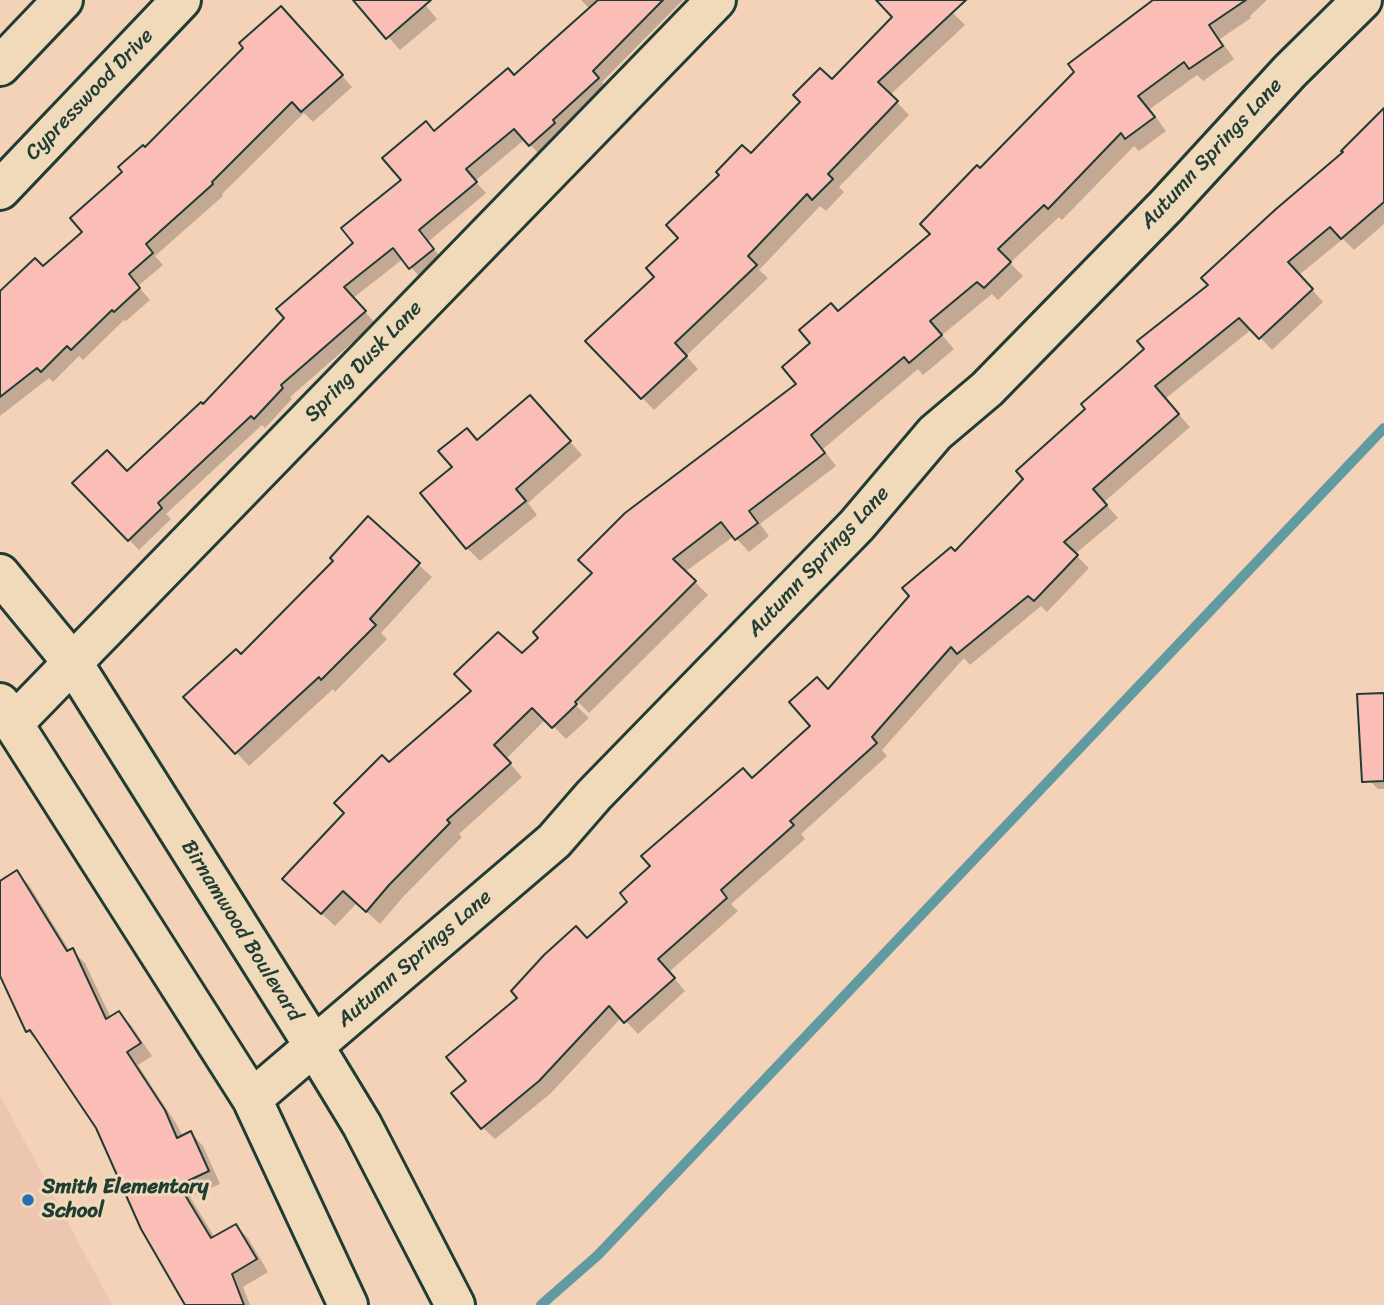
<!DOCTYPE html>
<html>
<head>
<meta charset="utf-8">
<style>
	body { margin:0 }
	canvas { display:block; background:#f4d2b8 }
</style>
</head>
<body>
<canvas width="1384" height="1305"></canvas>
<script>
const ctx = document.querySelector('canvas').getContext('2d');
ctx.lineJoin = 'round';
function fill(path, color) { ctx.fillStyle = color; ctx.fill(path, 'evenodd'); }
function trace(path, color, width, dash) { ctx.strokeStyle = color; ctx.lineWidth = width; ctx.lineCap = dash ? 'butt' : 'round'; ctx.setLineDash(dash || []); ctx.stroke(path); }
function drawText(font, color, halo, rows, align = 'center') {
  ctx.font = font + ' Sriracha,sans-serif'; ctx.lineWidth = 6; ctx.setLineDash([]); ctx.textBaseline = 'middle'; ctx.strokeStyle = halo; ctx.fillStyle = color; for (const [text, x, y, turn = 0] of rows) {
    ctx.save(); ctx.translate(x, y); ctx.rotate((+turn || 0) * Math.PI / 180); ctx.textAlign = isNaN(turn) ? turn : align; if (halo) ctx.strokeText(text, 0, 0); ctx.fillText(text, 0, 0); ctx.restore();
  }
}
fill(new Path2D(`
	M 0,1095 L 112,1305 L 0,1305 Z`), '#edc6b2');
fill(new Path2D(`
	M 355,0 L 421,0 L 437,19 L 400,50 Z
	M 581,0 L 683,0 L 602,82 L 608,89 L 562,131 L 564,134 L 540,155 L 525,139 L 475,181 L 486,193 L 428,242 L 443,260 L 421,278 L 403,259 L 353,298 L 375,323 L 290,397 L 292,399 L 265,428 L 262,425 L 166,514 L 171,519 L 139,550 L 75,483 L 127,473 L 203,406 L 355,243 L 403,180 L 435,133 L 514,77 L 590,9 Z
	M 889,0 L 968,0 L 952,12 L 965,25 L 890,95 L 909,115 L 839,187 L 844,192 L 826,211 L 820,206 L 759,270 L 768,278 L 686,356 L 698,369 L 654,410 L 588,341 L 657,277 L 680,238 L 751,156 L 832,81 L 894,17 Z
	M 1154,0 L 1267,0 L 1250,16 L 1251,18 L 1220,39 L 1234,59 L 1203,81 L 1197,75 L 1150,109 L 1166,131 L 1139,151 L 1134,146 L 1062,220 L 1059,217 L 1010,263 L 1023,276 L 998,300 L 992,294 L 942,335 L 954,349 L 923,375 L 918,369 L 823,449 L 836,466 L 760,524 L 769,536 L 749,552 L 734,536 L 685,572 L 708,595 L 589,713 L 570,694 L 567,697 L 589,718 L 566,739 L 546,719 L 506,759 L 522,777 L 459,834 L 462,837 L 402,898 L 380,924 L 357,903 L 335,926 L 298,892 L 389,765 L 522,655 L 798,384 L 812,343 L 838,313 L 933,234 L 980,171 Z
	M 292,20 L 352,87 L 313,122 L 304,113 L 222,194 L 223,196 L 155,256 L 163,265 L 138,286 L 150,300 L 126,321 L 124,320 L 83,360 L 79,356 L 53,382 L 49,378 L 0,416 L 0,314 L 43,268 L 84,232 L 124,172 L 145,150 Z
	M 1384,111 L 1384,224 L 1354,250 L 1343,239 L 1299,275 L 1323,302 L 1272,350 L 1252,329 L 1165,399 L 1190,427 L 1104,502 L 1118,518 L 1075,554 L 1089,568 L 1047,612 L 1041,606 L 970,665 L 964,658 L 882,750 L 887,756 L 801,834 L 805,839 L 731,904 L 738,911 L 669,972 L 685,991 L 638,1034 L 622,1017 L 551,1093 L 495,1139 L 482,1127 L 468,1081 L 588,940 L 630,902 L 752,780 L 813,726 L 829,691 L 1088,409 L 1345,152 Z
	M 542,410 L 582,455 L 528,503 L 537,515 L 480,561 L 467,548 L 454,468 L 478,442 Z
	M 368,519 L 432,577 L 381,633 L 387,639 L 335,692 L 333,689 L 249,766 L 185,697 L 241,657 L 336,561 Z
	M 1384,695 L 1384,789 L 1378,789 L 1364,775 Z
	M 17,873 L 29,885 L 70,951 L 72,950 L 85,963 L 111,1018 L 119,1013 L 131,1025 L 152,1056 L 138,1065 L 177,1125 L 183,1137 L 191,1133 L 203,1146 L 220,1184 L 190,1197 L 215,1238 L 236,1226 L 248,1238 L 268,1272 L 243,1287 L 250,1305 L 187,1305 L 98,1127 L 40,1043 L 27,1031 L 0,972 L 0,883 Z`), '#0003');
trace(new Path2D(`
	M 541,1305 L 598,1255 L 1384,428`), '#619ba2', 10);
const building = new Path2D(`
	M 353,0 L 431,0 L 386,39 Z
	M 598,0 L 663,0 L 593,71 L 599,78 L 553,120 L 555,123 L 529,146 L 514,129 L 466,169 L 477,182 L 419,230 L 434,249 L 409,269 L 393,248 L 344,287 L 366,311 L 281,385 L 283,388 L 254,419 L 251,416 L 158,503 L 162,508 L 128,541 L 72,483 L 107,450 L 127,471 L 201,402 L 203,404 L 284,318 L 276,309 L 353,243 L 341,228 L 401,180 L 382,158 L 426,121 L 434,131 L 508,68 L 514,75 Z
	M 876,0 L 966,0 L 878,82 L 898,101 L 828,174 L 833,179 L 812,200 L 807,194 L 748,256 L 757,265 L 675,343 L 687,356 L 641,399 L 585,341 L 654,277 L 646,268 L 678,238 L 666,225 L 719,175 L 716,172 L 742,145 L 751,153 L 800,102 L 793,95 L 820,68 L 832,79 L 892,17 Z
	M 1153,0 L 1246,0 L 1209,25 L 1223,46 L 1189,69 L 1184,62 L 1138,96 L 1155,117 L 1125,139 L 1121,133 L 1048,209 L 1044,205 L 998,249 L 1011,262 L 984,288 L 977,282 L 930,321 L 942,335 L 909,363 L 904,357 L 811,435 L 825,453 L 749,511 L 758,523 L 735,540 L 721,522 L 673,559 L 696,581 L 575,702 L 577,704 L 552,728 L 532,708 L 494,745 L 511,763 L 447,820 L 450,823 L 389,885 L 366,912 L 343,891 L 321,914 L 282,879 L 344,813 L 334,803 L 382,755 L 389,762 L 471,691 L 454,674 L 498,632 L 522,653 L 538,638 L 533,632 L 592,573 L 578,560 L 625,513 L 796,384 L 782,367 L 810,343 L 799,330 L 831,303 L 838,311 L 930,234 L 920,224 L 977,165 L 980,168 L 1074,72 L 1068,64 Z
	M 281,6 L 343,75 L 301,112 L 292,102 L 212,182 L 213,184 L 146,244 L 153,253 L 129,274 L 140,288 L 114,312 L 112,310 L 71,350 L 67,346 L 41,372 L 37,368 L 0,397 L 0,291 L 35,258 L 43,266 L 82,232 L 70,218 L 122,172 L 118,167 L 143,145 L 145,147 L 243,48 L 239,43 Z
	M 1384,108 L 1384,202 L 1341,239 L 1330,227 L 1288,262 L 1313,289 L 1259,339 L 1239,318 L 1155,386 L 1179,414 L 1093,489 L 1107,505 L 1064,542 L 1078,555 L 1034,601 L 1028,596 L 957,654 L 951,647 L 872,737 L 877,743 L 790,821 L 794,825 L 721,890 L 727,898 L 658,959 L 675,978 L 624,1023 L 609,1006 L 539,1081 L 481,1129 L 451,1093 L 466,1081 L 446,1057 L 517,998 L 511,991 L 544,955 L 576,926 L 587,938 L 627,902 L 620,893 L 650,866 L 641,856 L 743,768 L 752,778 L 810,726 L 789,702 L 817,677 L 828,689 L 909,596 L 902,588 L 951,547 L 955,551 L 1023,479 L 1016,471 L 1085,409 L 1081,404 L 1144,349 L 1137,341 L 1208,285 L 1201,278 L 1276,209 L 1343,152 L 1341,151 Z
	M 530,395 L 571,441 L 516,489 L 526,501 L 466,549 L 420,493 L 452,467 L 438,451 L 467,428 L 477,440 Z
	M 368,516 L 420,563 L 370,619 L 376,625 L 321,680 L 319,677 L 235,754 L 183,697 L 236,649 L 241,654 L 333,561 L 330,558 Z
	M 1384,693 L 1384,781 L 1362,782 L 1357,694 Z
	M 17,870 L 67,951 L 73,948 L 106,1019 L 119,1011 L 141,1043 L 127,1052 L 165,1110 L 177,1138 L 191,1131 L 209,1171 L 179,1185 L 211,1238 L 236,1224 L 257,1259 L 232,1274 L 244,1305 L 185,1305 L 141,1229 L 96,1128 L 30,1030 L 26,1032 L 0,976 L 0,881 Z`);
fill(building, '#fabeb6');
trace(building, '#1f3d34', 2);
const minor = new Path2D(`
	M 0,574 L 73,663 L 314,1046 L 362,1125 L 455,1305
	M 0,703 L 252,1099 L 348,1305
	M 13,724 L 716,0
	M 252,1099 L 554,841 L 594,795 L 857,525 L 935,433 L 987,389 L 1166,206 L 1290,71 L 1362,0`);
const major = new Path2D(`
	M 0,66 L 63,0
	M 0,190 L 181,0`);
trace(minor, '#1f3d34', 44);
trace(major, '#1f3d34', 44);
trace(minor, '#f1dab9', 38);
trace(major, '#f1dab9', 38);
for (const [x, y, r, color] of [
	[28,1200,7,"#1f6fb2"]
]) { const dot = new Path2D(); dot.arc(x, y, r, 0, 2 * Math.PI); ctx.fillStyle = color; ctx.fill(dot); trace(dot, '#f1dab9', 2.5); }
drawText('21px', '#1f3d34', '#f1dab9', [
	["Cypresswood Drive",90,95,-46],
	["Autumn Springs Lane",1212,154,-47],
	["Spring Dusk Lane",364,362,-46],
	["Autumn Springs Lane",819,562,-47],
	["Birnamwood Boulevard",241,931,58],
	["Autumn Springs Lane",415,959,-41]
]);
drawText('bold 21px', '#1f3d34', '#f1dab9', [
	["Smith Elementary",42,1188],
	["School",42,1212]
], 'left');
</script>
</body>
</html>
